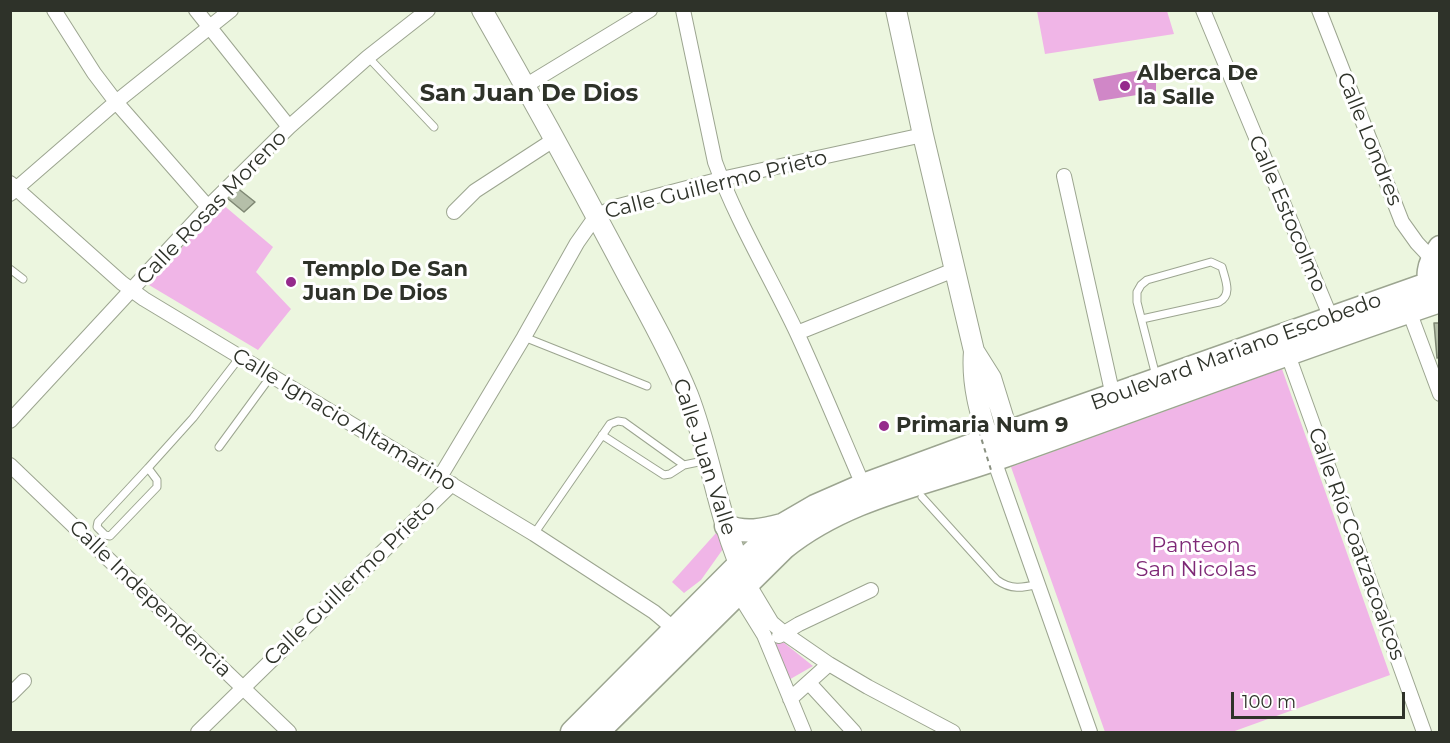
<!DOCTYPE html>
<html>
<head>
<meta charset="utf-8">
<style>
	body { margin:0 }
	#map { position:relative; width:1450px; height:743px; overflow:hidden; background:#ecf6df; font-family:Montserrat,sans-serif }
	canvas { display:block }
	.frame { position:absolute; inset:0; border:12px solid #2e3229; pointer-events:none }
	.scale { position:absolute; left:1231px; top:692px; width:174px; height:27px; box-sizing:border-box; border:3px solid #2e3229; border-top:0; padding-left:8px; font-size:18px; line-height:21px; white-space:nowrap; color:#2e3229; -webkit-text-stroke:4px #fff; paint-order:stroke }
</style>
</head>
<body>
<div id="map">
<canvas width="1450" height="743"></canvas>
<div class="frame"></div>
<div class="scale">100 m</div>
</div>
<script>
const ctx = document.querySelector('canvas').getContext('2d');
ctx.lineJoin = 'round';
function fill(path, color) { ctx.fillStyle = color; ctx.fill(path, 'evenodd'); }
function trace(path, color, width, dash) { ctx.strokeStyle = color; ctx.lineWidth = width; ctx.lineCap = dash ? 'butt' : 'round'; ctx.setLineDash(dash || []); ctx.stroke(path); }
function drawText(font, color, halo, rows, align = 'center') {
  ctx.font = font + ' Montserrat,sans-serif'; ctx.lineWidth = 6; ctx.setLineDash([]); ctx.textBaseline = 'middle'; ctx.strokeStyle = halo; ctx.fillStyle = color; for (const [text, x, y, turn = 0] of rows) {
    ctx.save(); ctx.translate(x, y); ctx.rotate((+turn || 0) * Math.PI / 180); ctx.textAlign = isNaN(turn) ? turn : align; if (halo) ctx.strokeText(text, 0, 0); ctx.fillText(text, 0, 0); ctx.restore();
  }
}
fill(new Path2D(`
	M 1037,11 L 1167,11 L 1174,34 L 1045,54 Z
	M 221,203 L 273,247 L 256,272 L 291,309 L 258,350 L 149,285 Z
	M 1282,369 L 1390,675 L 1232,732 L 1105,732 L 1011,467 Z
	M 716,533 L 728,542 L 701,580 L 684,593 L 672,582 Z
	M 763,626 L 813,666 L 787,681 Z`), '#f0b5e7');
fill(new Path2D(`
	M 1156,67 L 1156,92 L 1099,101 L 1093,79 Z`), '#d087c7');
const building = new Path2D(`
	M 236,187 L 255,202 L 244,212 L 227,198 Z
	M 1434,323 L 1440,323 L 1440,357 L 1437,358 Z`);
fill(building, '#b5bfa9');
trace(building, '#7e8773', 1.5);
const lane = new Path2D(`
	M 368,57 L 434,127
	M 10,269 L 23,279
	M 1142,319 L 1219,302 C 1233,295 1225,279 1222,267 L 1211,262 L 1147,280 L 1141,285 L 1137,292 L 1137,302 L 1156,376
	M 524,337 L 647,386
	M 602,435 L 664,475 L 670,474 L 684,465 L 708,460
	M 219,447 L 271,376
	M 148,468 L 157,480 L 157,487 L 110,536 L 105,535 L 97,527 L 98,522 Z
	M 148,468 L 193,418 L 240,357
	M 922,497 L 997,580 C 1011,590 1022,588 1039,584
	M 534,534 L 610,424 L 618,421 L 624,422 L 684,465`);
const street = new Path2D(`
	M 54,10 L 94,73 L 116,102 L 208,207
	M 196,10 L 289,127
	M 683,10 L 715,162 C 737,222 770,276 797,333 C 820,383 841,434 863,485
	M 1203,10 L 1331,318
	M 1319,10 L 1402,222 L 1417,243 L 1432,259
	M 525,86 L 650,10
	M 1064,176 L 1113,396
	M 10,183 L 122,283 L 144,299 L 534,534 L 654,612 L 679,633
	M 10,194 L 116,102 L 231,10
	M 454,212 L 475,191 L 555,139
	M 1409,311 L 1440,394
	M 797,333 L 954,270
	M 1288,355 L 1424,732
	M 10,421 L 208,207 L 289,127 L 368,57 L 428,10
	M 994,460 L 1090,732
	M 10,465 L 289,732
	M 440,477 L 524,337 L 577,243 L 596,216 L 615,207 L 721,179 L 923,135
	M 748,583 L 772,623 L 784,633 L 829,664 L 868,687 L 953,732
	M 735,588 L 764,635 L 804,732
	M 779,636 L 799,624 L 871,590
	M 809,683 L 854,732
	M 10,695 L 24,681
	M 790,699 L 829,664
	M 198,732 L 452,484`);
const secondary = new Path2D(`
	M 482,10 C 529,92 574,174 618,257 C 642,303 669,348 688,395 C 711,454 718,519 745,577
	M 896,10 L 923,135 L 974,351 C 971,387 982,419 992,452
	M 974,351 L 991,378 L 1012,446`);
const primary = new Path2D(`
	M 1438,294 C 1422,280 1429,262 1440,247
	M 726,526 C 745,534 763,530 782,525
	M 572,732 L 739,564 L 784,524 L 815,506 L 863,485 L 988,439 L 1430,283
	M 598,732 L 784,548 C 847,497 927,484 1002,457 C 1147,405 1293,351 1440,301`);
trace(lane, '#9ca590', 9);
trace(street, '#9ca590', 16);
trace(secondary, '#9ca590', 22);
trace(primary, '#9ca590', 25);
trace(lane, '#fff', 7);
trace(street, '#fff', 14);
trace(secondary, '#fff', 20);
trace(primary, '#fff', 22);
trace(new Path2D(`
	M 979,431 L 991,470`), '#899080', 2, [4.5, 4.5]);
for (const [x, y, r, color] of [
	[1125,86,6,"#952a8c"],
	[291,282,6,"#952a8c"],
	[884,426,6,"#952a8c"]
]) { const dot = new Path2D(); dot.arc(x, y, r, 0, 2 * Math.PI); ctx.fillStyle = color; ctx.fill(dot); trace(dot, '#fff', 2); }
drawText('bold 21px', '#2e3229', '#fff', [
	["Alberca De",1137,74],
	["la Salle",1137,98],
	["Templo De San",303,270],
	["Juan De Dios",303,294],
	["Primaria Num 9",896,426]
], 'left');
drawText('21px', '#2e3229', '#fff', [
	["Calle Londres",1369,139,68],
	["Calle Guillermo Prieto",716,185,-14],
	["Calle Rosas Moreno",212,208,-46],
	["Calle Estocolmo",1287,214,67],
	["Boulevard Mariano Escobedo",1236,352,-20],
	["Calle Ignacio Altamarino",344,420,31],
	["Calle Juan Valle",704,457,72],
	["Calle Río Coatzacoalcos",1356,544,70],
	["Calle Guillermo Prieto",350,583,-44],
	["Calle Independencia",150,599,44]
]);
drawText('21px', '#7e2876', '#fff', [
	["Panteon",1196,546],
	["San Nicolas",1196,570]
]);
drawText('bold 24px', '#2e3229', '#fff', [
	["San Juan De Dios",529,94]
]);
</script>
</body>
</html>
